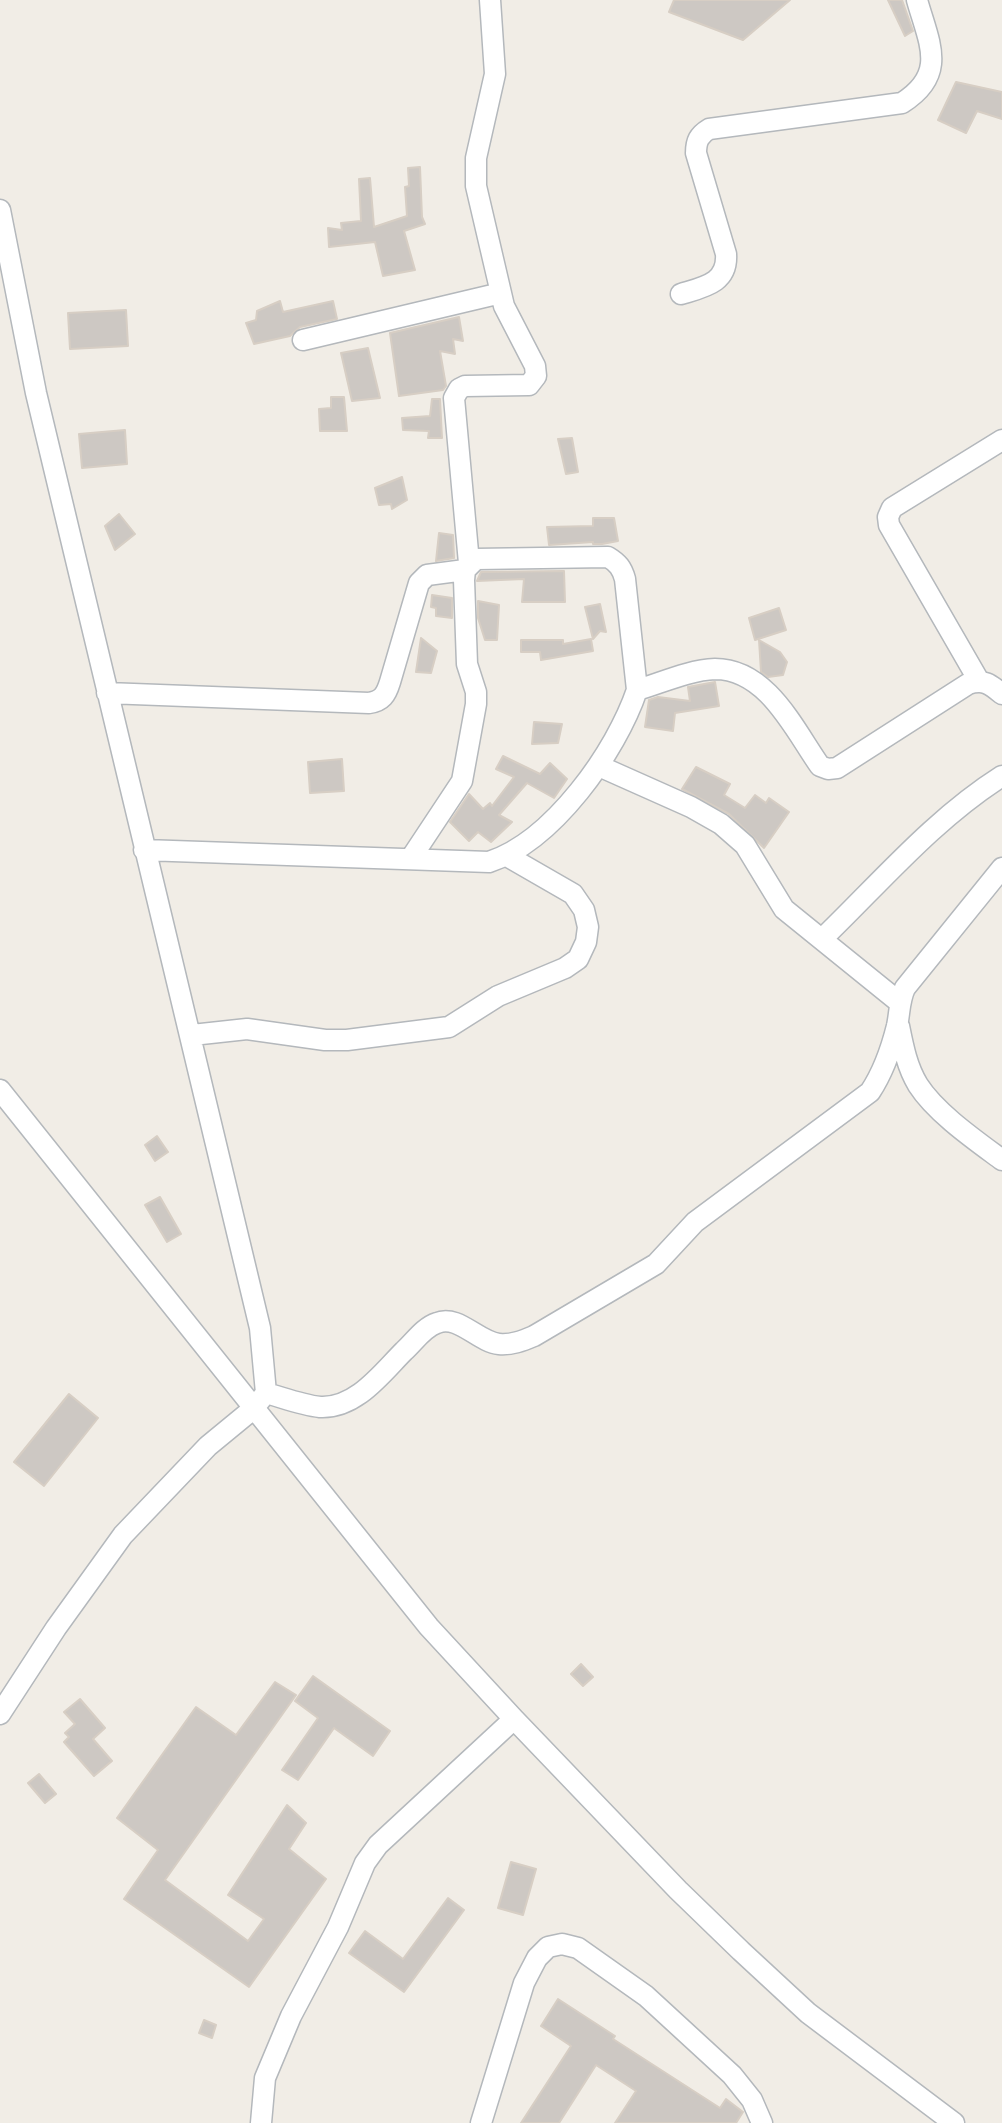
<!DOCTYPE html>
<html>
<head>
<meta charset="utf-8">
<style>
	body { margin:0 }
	canvas { display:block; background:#f1ede6 }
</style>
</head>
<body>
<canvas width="1002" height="2123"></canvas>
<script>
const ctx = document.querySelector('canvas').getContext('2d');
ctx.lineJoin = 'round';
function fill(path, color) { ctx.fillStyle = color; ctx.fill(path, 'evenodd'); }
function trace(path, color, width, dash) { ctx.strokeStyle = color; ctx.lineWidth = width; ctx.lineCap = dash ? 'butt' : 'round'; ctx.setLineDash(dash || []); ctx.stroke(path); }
const building = new Path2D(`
	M 674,0 L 790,0 L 743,40 L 669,12 Z
	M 888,0 L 902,0 L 913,31 L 905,36 Z
	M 956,82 L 1002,92 L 1002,119 L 977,111 L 966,133 L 938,120 Z
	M 420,167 L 422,217 L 425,224 L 404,231 L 415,270 L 383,276 L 375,242 L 329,247 L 328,228 L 342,230 L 341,223 L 361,221 L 359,179 L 370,178 L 374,227 L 407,216 L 405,187 L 409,186 L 408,168 Z
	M 280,301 L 283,312 L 333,301 L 337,319 L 300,327 L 290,336 L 254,344 L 246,323 L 256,320 L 257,311 Z
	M 126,310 L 128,346 L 70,349 L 68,313 Z
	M 459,317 L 463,341 L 453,339 L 455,354 L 440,351 L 446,386 L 443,390 L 399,396 L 390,333 Z
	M 368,348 L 380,398 L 352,401 L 341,353 Z
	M 331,397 L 344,397 L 347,431 L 320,431 L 319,409 L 331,408 Z
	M 432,399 L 440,399 L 442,438 L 428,438 L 429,431 L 403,430 L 402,418 L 430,416 Z
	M 125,430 L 127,464 L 82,468 L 79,434 Z
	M 572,438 L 578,472 L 566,474 L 558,439 Z
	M 402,477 L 407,500 L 392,509 L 391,504 L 379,505 L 375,488 Z
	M 119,514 L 135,534 L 115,550 L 105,526 Z
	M 593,518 L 614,518 L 618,541 L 602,544 L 593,544 L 593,542 L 549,545 L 547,527 L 593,526 Z
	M 439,533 L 453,535 L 454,558 L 436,561 Z
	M 564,571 L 565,602 L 522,602 L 524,579 L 477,581 L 481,572 Z
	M 432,595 L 452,598 L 452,618 L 436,616 L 436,608 L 431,607 Z
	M 478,601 L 499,605 L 497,640 L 485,640 L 478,618 Z
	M 600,604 L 606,632 L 600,631 L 593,639 L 585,607 Z
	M 779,608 L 786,630 L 755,640 L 749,618 Z
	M 421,638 L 437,651 L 431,673 L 416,672 Z
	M 591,639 L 593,651 L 541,660 L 540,652 L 521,652 L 521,640 L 563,640 L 563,644 Z
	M 759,640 L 780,652 L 787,662 L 783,675 L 768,677 L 761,672 Z
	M 715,682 L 719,706 L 675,713 L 673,731 L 645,727 L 649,700 L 658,697 L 690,701 L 688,687 Z
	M 534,722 L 562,724 L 558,743 L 532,744 Z
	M 503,756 L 540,774 L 550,763 L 567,779 L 554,798 L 527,783 L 499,815 L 512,822 L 491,842 L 478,832 L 469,841 L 450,822 L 469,794 L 483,809 L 490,803 L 492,806 L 514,777 L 496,769 Z
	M 342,759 L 344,791 L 310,793 L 308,762 Z
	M 696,767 L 730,784 L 724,795 L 745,808 L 755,795 L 766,803 L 769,798 L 789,812 L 764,848 L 729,814 L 682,789 Z
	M 157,1136 L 168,1152 L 155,1161 L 145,1145 Z
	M 160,1197 L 181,1234 L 167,1242 L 145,1205 Z
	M 69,1394 L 98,1418 L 44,1486 L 14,1462 Z
	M 581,1664 L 593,1677 L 583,1686 L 571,1674 Z
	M 313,1676 L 390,1731 L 373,1756 L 334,1728 L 298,1780 L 282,1770 L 318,1718 L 295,1701 Z
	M 275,1682 L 296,1695 L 165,1880 L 248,1941 L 264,1919 L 228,1895 L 287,1805 L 306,1823 L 289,1849 L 326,1879 L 249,1987 L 124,1899 L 158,1850 L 117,1818 L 196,1707 L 236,1735 Z
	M 80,1699 L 105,1728 L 93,1739 L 112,1761 L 94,1776 L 64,1742 L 69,1737 L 65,1733 L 75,1724 L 64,1712 Z
	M 39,1774 L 56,1794 L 45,1803 L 28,1783 Z
	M 511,1862 L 536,1869 L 523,1915 L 498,1908 Z
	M 448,1898 L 464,1910 L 404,1992 L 349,1953 L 365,1931 L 403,1959 Z
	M 558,1999 L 615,2036 L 613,2039 L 720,2108 L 726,2099 L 743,2112 L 736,2123 L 615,2123 L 636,2091 L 596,2065 L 559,2123 L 521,2123 L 571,2046 L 541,2026 Z
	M 204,2020 L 216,2025 L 212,2038 L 199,2033 Z`);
fill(building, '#cdc8c3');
trace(building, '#d7cec4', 2);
const minor = new Path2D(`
	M 0,210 L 36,393 L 260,1328 L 266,1393
	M 681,294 C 704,287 728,283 726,254 L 696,153 C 696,141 699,135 709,129 L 902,103 C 948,74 929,43 917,0
	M 303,340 L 501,293
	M 469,563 L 454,398 L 459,389 L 465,386 L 529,385 L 536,376 L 535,366 L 504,306 L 476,186 L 476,158 L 495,74 L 490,0
	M 979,681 L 889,525 L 888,517 L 892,508 L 1002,440
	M 107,693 L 369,703 C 382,701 386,695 390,682 L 419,583 L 427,575 L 465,570
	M 599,766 L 691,807 L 721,824 L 745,845 L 784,909 L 899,1002
	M 144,850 L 489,862 C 553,841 616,752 637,690 C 661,683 689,670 715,669 C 767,669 794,729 820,766 L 828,769 L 837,768 L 968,684 C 984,679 990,684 1002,694
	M 411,858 L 462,781 L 476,704 L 476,692 L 467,664 L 464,580 L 465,570 L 476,559 L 608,557 C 618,563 622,568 625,579 L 637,690
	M 822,939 C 880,883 934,819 1002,776
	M 899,1026 C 903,1046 907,1067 918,1085 C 936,1113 975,1140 1002,1160
	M 192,1035 L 247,1029 L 325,1040 L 347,1040 L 449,1027 L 498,996 L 565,968 L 578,959 L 586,942 L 588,927 L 584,910 L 573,894 L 507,856
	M 0,1090 L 429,1627 L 514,1719 L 678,1890 L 741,1951 L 808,2013 L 954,2123
	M 0,1714 L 56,1628 L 123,1535 L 208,1446 L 253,1409 L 266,1393 C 284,1398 302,1405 320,1407 C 356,1409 382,1373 404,1351 C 414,1342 424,1327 437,1323 C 458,1314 478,1342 499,1344 C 512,1345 522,1341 534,1336 L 656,1264 L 695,1222 L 870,1092 C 884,1071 891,1050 897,1026 C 900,1012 899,1001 905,988 L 1002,868
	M 261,2123 L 265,2078 L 291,2016 L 338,1927 L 365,1863 L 378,1845 L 514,1719
	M 481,2123 L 524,1983 L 537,1958 L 548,1947 L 562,1944 L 578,1948 L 646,1996 L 732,2075 L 752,2100 L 762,2123`);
trace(minor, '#b4b8bc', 23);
trace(minor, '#fff', 20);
</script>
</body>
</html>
